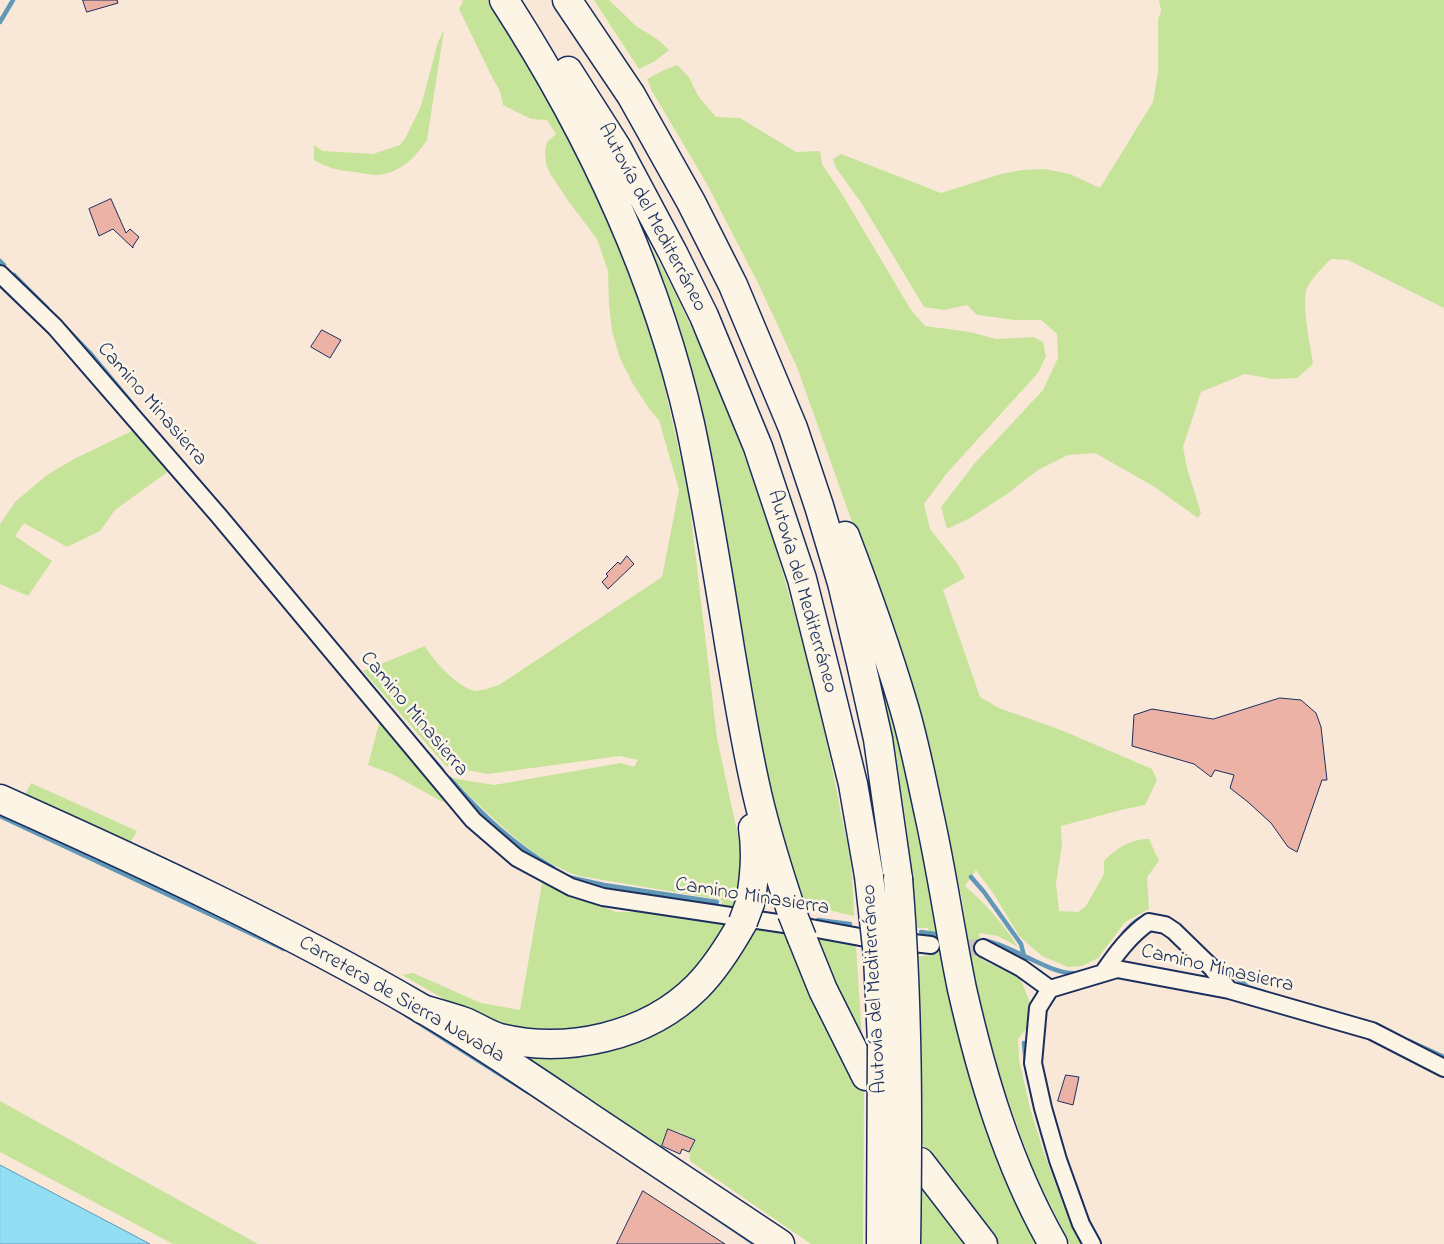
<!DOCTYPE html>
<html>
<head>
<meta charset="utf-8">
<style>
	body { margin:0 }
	canvas { display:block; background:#f9e8d8 }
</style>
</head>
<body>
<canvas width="1444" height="1244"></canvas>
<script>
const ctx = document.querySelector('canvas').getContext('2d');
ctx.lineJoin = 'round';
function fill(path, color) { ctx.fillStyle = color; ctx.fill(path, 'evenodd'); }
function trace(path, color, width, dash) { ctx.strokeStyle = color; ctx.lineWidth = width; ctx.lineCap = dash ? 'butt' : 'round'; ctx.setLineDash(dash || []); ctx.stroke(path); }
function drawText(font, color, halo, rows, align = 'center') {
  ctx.font = font + ' "Indie Flower",sans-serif'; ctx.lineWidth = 5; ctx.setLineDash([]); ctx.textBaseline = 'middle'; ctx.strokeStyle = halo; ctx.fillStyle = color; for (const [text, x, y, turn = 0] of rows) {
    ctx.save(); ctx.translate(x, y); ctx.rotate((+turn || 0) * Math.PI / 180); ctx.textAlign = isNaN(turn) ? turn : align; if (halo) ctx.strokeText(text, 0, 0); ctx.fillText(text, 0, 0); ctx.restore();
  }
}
fill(new Path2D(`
	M 462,0 L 487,0 L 533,68 L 606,213 L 636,288 L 656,349 L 688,491 L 717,738 L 741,850 L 736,910 L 721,906 L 722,900 L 579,876 C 533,862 486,811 451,778 L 494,785 L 621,763 L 634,767 L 638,760 L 620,756 L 488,774 L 446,766 L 363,671 L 425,646 C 432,660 459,688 475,691 C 482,691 492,687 499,685 L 662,577 L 679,490 L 659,420 L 650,410 L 633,384 L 620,358 L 612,331 L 609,303 L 608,271 L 597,239 L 569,202 L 551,175 L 546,164 L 545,151 L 547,142 L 556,134 L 547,120 L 531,119 L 503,105 L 500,91 L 493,79 L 459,9 L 463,2 Z
	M 594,0 L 609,0 L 636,26 L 657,39 L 669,50 L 655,61 L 639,69 Z
	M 1159,0 L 1444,0 L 1444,308 L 1348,260 L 1331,259 C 1323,267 1314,276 1308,286 C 1300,300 1311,347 1313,364 L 1297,378 L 1272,379 L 1245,374 L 1201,392 L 1183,447 L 1187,468 L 1201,513 L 1198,518 L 1153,486 L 1095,453 L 1068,455 L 1038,470 L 1007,494 L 970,518 L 947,529 L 941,507 L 975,463 L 1043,390 L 1058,358 L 1057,334 L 1041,320 L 1015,320 L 977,315 L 967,305 L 944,310 L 924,307 L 862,204 L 836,168 L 833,159 L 841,154 L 941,193 L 1001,174 L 1022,170 L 1045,169 L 1070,174 L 1100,188 L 1153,102 L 1158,72 L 1158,20 L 1161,11 Z
	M 444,30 L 427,140 C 416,157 400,173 378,175 C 371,175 362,173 355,172 C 340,171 327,168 314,160 L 314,145 L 323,151 L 373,154 L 400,145 L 406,137 L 421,106 L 438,42 Z
	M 677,65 L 689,77 L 698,96 L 716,117 L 740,118 L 796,152 L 820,151 L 822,164 L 842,194 L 911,310 L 925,326 L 970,332 L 996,339 L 1034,337 L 1043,342 L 1046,356 L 1038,373 L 947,473 L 924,504 L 930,529 L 957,563 L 965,578 L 943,590 L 980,697 L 999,708 L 1061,730 L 1152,769 L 1157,780 L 1145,805 L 1125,809 L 1061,826 L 1062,845 L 1056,883 L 1059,911 L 1078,912 L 1086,906 L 1104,874 L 1104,861 C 1117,847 1131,839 1149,839 L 1159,861 L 1147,877 L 1149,909 L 1125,922 L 1098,958 L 1082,966 L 1068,967 L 1042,956 L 1020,937 L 993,893 L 976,870 L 965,886 C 986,904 1003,923 1018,947 L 998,936 L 979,933 L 982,960 L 1020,978 L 1030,1002 L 1027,1028 L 1018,1039 L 1019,1060 L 1030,1108 L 1044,1153 L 1070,1223 L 1081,1244 L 1070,1244 L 1034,1172 L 1004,1089 L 983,1015 L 971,963 L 962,899 L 925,748 L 915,694 L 870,563 L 851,519 L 797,367 L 758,283 L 707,184 L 652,91 L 647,79 L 662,71 Z
	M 633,215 C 715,356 769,511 809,668 C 821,714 831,761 840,808 C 843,825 848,842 850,860 C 853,878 853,898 854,916 L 820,908 L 807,912 L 779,834 L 754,725 L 712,462 L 678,343 Z
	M 136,429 L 169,471 L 115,510 L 100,531 L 67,547 L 24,523 L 15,536 L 52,561 L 28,596 L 0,584 L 0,524 L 15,502 L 47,475 L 74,459 Z
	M 868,627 L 1040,1244 L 999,1244 L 917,1137 L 914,957 L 933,955 L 928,928 L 910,928 L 908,879 L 910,857 L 906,823 L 896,754 Z
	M 380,720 L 448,803 L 441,801 L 392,774 L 368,765 Z
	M 31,783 L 137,831 L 131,842 L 24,797 Z
	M 542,883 L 616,912 L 657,912 L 733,921 L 722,942 L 671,995 L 636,1014 L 602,1029 L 520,1031 L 489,1021 L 446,1000 L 402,975 L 413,973 L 481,1003 L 520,1010 Z
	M 753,925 L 785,933 L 793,954 L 827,1031 L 864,1093 L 863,1244 L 811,1244 L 690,1161 L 689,1152 L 695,1140 L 688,1137 L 685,1143 L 679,1141 L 682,1133 L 668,1129 L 662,1147 L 513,1050 L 609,1046 Z
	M 806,931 L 856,946 L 863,1053 Z
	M 0,1101 L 258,1244 L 173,1244 L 0,1152 Z
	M 916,1174 L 968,1244 L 915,1244 Z`), '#c6e39a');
const water = new Path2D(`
	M 0,1165 L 135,1236 L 150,1244 L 0,1244 Z`);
fill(water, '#92def3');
trace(water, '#6298b7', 1);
trace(new Path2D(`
	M 0,22 L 13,0
	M 0,261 L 4,265
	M 14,275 L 47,308
	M 66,328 L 90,353 L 135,407
	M 430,756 L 442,770
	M 450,779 C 482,815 512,843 553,868
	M 0,816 L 284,949
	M 568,877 L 604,885 L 717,902
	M 971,877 L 984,892 L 1021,944 L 1025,960
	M 818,920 L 850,924
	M 921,932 L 942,935
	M 1123,934 C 1130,926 1136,919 1146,917
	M 983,940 C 1013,945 1051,976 1077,973
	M 1217,962 L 1248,987 L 1264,992
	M 405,1014 L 528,1092
	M 1409,1041 L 1444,1057
	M 1024,1043 L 1026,1064
	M 702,1208 L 755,1244`), '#6298b7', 4.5);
const building = new Path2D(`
	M 83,0 L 117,0 L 118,3 L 87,12 Z
	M 111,199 L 126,233 L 130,229 L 139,237 L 133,246 L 133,248 L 113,229 L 99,236 L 89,209 Z
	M 322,330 L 341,340 L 330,358 L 311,347 Z
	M 627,556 L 634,564 L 608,589 L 602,582 L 608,576 L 606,574 L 618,562 L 620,564 Z
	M 1280,698 L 1301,700 L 1316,713 L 1321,727 L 1327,780 L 1322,780 L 1297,852 L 1288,847 L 1271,823 L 1248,802 L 1230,788 L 1234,775 L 1215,770 L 1211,777 L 1194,764 L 1132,746 L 1134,715 L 1152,709 L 1213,719 Z
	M 1066,1075 L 1079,1077 L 1073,1105 L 1058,1101 Z
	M 668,1129 L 695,1140 L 689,1152 L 682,1149 L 680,1154 L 662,1146 Z
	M 643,1191 L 725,1244 L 617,1244 Z`);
fill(building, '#ecb2a6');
trace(building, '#1b2f5e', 1);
trace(new Path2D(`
	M 945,946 L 983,948`), '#cdc3c0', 16, [16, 8]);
const minor = new Path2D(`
	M 0,274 L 55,327 L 219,516 L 473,820 L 517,858 L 571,887 L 603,897 L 811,928 L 860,937 L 931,945
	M 983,948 L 1021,968 L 1050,989
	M 1103,973 C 1116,954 1130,935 1149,922 L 1165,925 L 1174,931 L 1212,968 L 1229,990
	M 1050,989 L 1117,969 L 1229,990 L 1372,1031 L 1444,1068
	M 1050,989 L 1038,1008 L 1033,1063 L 1043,1108 L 1058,1160 L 1081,1224 L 1092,1244`);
const trunk = new Path2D(`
	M 0,799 C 143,863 286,929 421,1008 C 478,1041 533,1079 588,1116 C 652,1158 716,1201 780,1244`);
const motorway = new Path2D(`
	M 504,0 C 588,130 656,273 690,424 C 706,499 718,574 730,649 C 739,701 747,754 760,806 C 769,842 780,877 792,913
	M 567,0 L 631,95 L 691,202 L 733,285 L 793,428 L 819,506 L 842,583 L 861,663 L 878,739 L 898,879
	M 568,71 L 617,148 L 673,253 L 704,316 L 758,447 L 802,579 L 828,682 L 853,784 L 869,876
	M 845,536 C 866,591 886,647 903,704 C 914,740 921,777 929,814 C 942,872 950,931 962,989 C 982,1077 1008,1165 1053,1244
	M 750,903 C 755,877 757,854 753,828
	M 802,938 L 823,990 L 866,1076
	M 422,1009 C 436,1013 451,1017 465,1022 C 477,1027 488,1035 500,1038 C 567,1054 647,1037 697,987 C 716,968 730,945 743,922
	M 920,1162 L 983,1244`);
trace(minor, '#1b2f5e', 20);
trace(trunk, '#1b2f5e', 31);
trace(motorway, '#1b2f5e', 31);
trace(minor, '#fcf5e5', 16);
trace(trunk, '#fcf5e5', 28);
trace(motorway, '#fcf5e5', 28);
const motorwayBridge = new Path2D(`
	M 869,876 L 878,956 L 882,1042 L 881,1244
	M 898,879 C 908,1001 908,1122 906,1244
	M 792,913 L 802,938
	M 743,922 L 750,903`);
trace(motorwayBridge, '#1b2f5e', 31, []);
trace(motorwayBridge, '#fcf5e5', 28);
drawText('21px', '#1b2f5e', '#fcf5e5', [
	["Autovía del Mediterráneo",651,218,62],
	["Camino Minasierra",151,405,49],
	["Autovía del Mediterráneo",801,592,74],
	["Camino Minasierra",413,715,50],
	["Camino Minasierra",752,898,9],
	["Camino Minasierra",1217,970,13],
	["Autovía del Mediterráneo",876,989,-93],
	["Carretera de Sierra Nevada",401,1001,30]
]);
</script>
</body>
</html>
